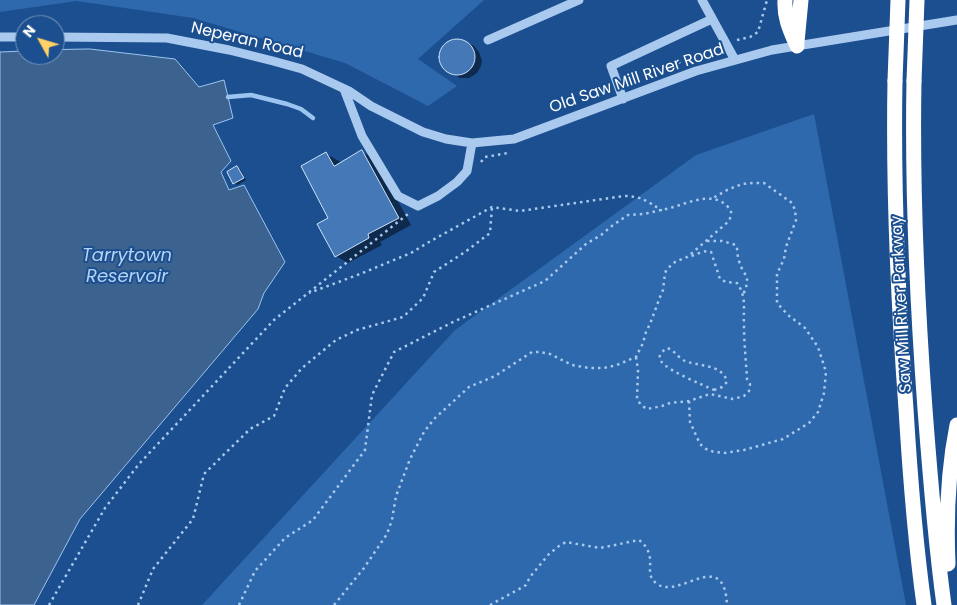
<!DOCTYPE html>
<html>
<head>
<meta charset="utf-8">
<style>
	body { margin:0 }
	#map { position:relative; width:957px; height:605px; overflow:hidden; background:#1b4f8f; font-family:Poppins,sans-serif }
	canvas { display:block }
	.north { position:absolute; left:15px; top:15px; width:50px; height:50px; box-sizing:border-box; background:#1b4f8f; border:1px solid #7695bc; border-radius:50%; rotate:309deg; font-size:14px; font-weight:700; line-height:20px; text-align:center; color:#fff }
	.north::after { content:''; display:block; margin:auto; width:18px; height:22px; background:#ffd166; clip-path:polygon(50% 0,100% 100%,50% 72%,0 100%) }
</style>
</head>
<body>
<div id="map">
<canvas width="957" height="605"></canvas>
<div class="north">N</div>
</div>
<script>
const ctx = document.querySelector('canvas').getContext('2d');
ctx.lineJoin = 'round';
function fill(path, color) { ctx.fillStyle = color; ctx.fill(path, 'evenodd'); }
function trace(path, color, width, dash) { ctx.strokeStyle = color; ctx.lineWidth = width; ctx.lineCap = dash ? 'butt' : 'round'; ctx.setLineDash(dash || []); ctx.stroke(path); }
function drawText(font, color, halo, rows, align = 'center') {
  ctx.font = font + ' Poppins,sans-serif'; ctx.lineWidth = 4; ctx.setLineDash([]); ctx.textBaseline = 'middle'; ctx.strokeStyle = halo; ctx.fillStyle = color; for (const [text, x, y, turn = 0] of rows) {
    ctx.save(); ctx.translate(x, y); ctx.rotate((+turn || 0) * Math.PI / 180); ctx.textAlign = isNaN(turn) ? turn : align; if (halo) ctx.strokeText(text, 0, 0); ctx.fillText(text, 0, 0); ctx.restore();
  }
}
fill(new Path2D(`
	M 0,0 L 484,0 L 418,59 L 457,86 L 428,106 L 345,63 L 193,18 L 77,1 L 0,12 Z
	M 814,114 L 906,605 L 202,605 L 455,330 L 696,155 Z`), '#2e69ad');
const water = new Path2D(`
	M 90,49 L 175,59 L 199,87 L 224,80 L 233,118 L 213,125 L 231,161 L 221,172 L 229,190 L 244,185 L 285,262 L 264,293 L 258,309 L 80,519 L 34,605 L 0,605 L 0,52 L 25,51 L 25,55 L 55,55 L 55,50 Z`);
fill(water, '#3c6290');
trace(water, '#9cc4f0', 1);
fill(new Path2D(`
	M 458,40 L 466,42 L 474,46 L 479,52 L 482,61 L 481,66 L 477,73 L 469,78 L 460,78 L 445,69 L 440,59 L 440,53 L 443,47 L 449,41 Z
	M 362,152 L 375,159 L 411,225 L 380,242 L 382,245 L 348,263 L 336,256 L 330,218 L 326,154 L 339,161 L 341,163 Z
	M 237,168 L 240,169 L 246,180 L 237,185 L 234,183 Z`), '#0007');
trace(new Path2D(`
	M 228,97 L 251,95 L 287,104 L 301,109 L 313,118`), '#9cc4f0', 4.5);
const building = new Path2D(`
	M439 57a18 18 0 1 1 36 0a18 18 0 1 1-36 0Z
	M 362,150 L 399,218 L 368,234 L 369,238 L 335,257 L 317,224 L 328,218 L 301,166 L 326,152 L 334,166 Z
	M 237,166 L 244,178 L 233,184 L 227,172 Z`);
fill(building, '#4478b7');
trace(building, '#cfe3fa', 1);
trace(new Path2D(`
	M 737,40 L 750,37 L 758,32 L 767,0
	M 660,70 L 715,48
	M 481,162 L 485,157 L 508,153
	M 707,241 L 722,241 L 736,245 C 738,250 737,256 739,261 C 744,278 752,274 743,295
	M 636,357 L 638,370 L 637,399 L 641,405 L 647,409 L 662,406 L 670,403 L 689,401 L 710,394 L 733,399 L 744,396 L 749,391 L 750,384 L 747,379 C 746,361 744,343 744,324 C 743,308 747,297 737,283 L 726,282 L 720,279 L 711,252 C 704,249 696,255 689,257
	M 714,390 L 722,387 L 727,382 C 723,363 696,367 683,360 C 677,356 674,350 667,348 C 663,351 657,355 661,361 C 666,370 703,385 714,390 L 716,394
	M 689,401 L 690,422 L 700,444 L 706,449 L 714,452 L 724,453 L 744,450 L 783,439 L 809,423 L 818,412 L 824,393 L 826,372 L 818,347 L 805,328 L 788,315 L 777,303 L 777,274 L 784,259 L 786,247 L 796,220 L 795,210 L 792,203 L 764,183 L 754,183 L 742,184 L 727,190 L 713,198
	M 49,605 L 105,508 L 139,464 L 274,320 L 408,214
	M 138,605 L 153,569 L 193,519 L 204,474 L 250,429 L 274,416 L 285,388 L 302,368 L 336,340 L 357,330 L 403,317 L 423,298 L 434,272 L 465,252 L 490,233 L 492,207
	M 239,605 L 255,571 L 285,538 L 313,520 L 365,450 L 372,395 L 394,352 L 453,322 L 545,281 L 586,244 L 601,235 L 613,225 L 628,215 L 644,214 L 661,210 C 647,201 641,196 624,196 L 520,211 L 492,207 L 429,242 L 411,253 L 360,274 L 309,293
	M 334,605 L 364,568 L 387,534 L 392,520 L 396,496 L 410,459 L 424,432 L 434,419 L 469,387 L 495,376 L 532,352 L 540,352 L 550,354 L 572,365 L 589,368 L 604,368 L 617,365 L 636,357 L 643,343 L 646,332 L 650,324 L 660,297 L 663,290 L 665,273 L 667,269 L 675,262 L 687,257 L 692,253 L 729,221 C 731,216 733,211 728,207 C 711,188 682,207 661,210
	M 490,605 L 521,588 L 526,585 L 530,577 L 549,554 L 559,546 L 566,542 L 600,548 L 639,540 C 645,544 650,552 650,560 C 651,570 647,576 657,584 C 680,600 724,546 727,605`), '#a9c9ee', 2.5, [2.5, 4]);
trace(new Path2D(`
	M 702,0 L 735,60
	M 0,37 L 25,37
	M 55,37 L 167,38 L 229,50 L 273,61 L 302,69 L 349,91 L 371,106 L 423,132 L 446,139 L 472,143 L 514,139 L 696,71 L 772,50 L 957,20
	M 488,40 L 579,0
	M 344,89 L 362,136 L 398,196 L 418,206 L 438,196 L 457,182 L 467,171 L 472,143
	M 623,99 L 611,66 L 712,19`), '#a9c9ee', 9);
trace(new Path2D(`
	M 785,0 C 784,18 790,30 797,46
	M 797,42 L 801,0
	M 895,81 C 893,191 898,300 906,409 C 910,475 915,540 924,605
	M 914,81 C 912,190 917,300 925,409 C 930,475 935,540 944,605
	M 948,564 C 946,517 948,470 957,425`), '#fff', 15);
trace(new Path2D(`
	M 895,81 L 898,0
	M 914,81 L 917,0`), '#fff', 15);
drawText('16px', '#fff', '#1b4f8f', [
	["Neperan Road",247,41,13],
	["Old Saw Mill River Road",637,79,-19],
	["Saw Mill River Parkway",902,304,-93]
]);
drawText('italic 18px', '#b5d3f5', '#1b4f8f', [
	["Tarrytown",127,256],
	["Reservoir",127,277]
]);
</script>
</body>
</html>
